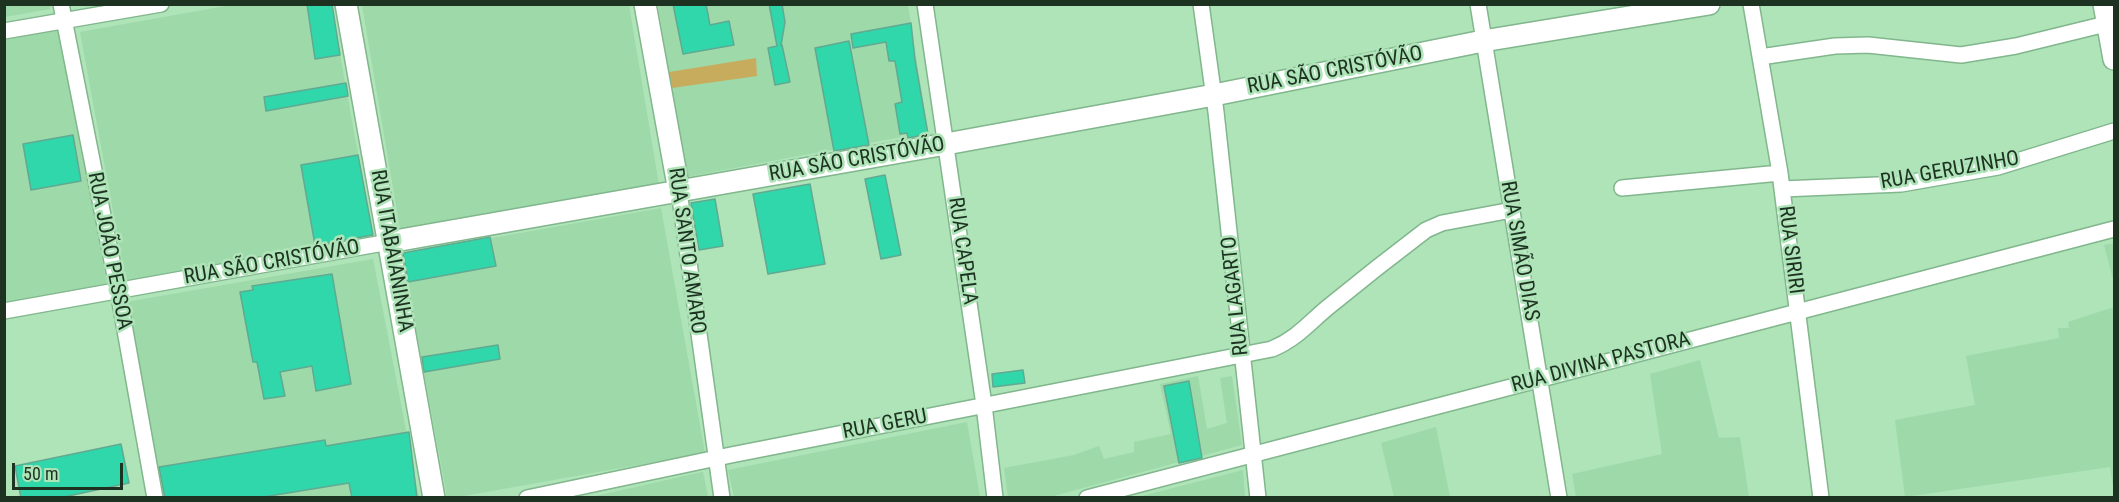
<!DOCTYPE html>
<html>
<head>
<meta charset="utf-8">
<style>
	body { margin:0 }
	#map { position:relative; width:2119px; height:502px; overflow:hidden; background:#aee4b8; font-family:"Roboto Condensed",sans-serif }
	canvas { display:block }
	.frame { position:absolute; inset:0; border:6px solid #1d3221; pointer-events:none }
	.scale { position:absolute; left:12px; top:463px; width:111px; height:27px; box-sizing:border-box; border:3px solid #1d3221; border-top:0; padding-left:8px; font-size:18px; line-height:21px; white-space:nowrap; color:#1d3221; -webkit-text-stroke:4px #aee4b8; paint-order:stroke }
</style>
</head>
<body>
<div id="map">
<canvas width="2119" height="502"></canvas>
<div class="frame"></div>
<div class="scale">50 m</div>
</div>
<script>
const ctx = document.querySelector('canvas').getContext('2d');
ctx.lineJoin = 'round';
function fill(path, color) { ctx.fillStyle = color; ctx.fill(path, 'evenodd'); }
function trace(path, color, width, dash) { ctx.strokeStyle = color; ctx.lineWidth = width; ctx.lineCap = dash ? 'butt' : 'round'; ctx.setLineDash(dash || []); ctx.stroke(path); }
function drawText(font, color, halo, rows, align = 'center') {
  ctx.font = font + ' "Roboto Condensed",sans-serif'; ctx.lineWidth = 5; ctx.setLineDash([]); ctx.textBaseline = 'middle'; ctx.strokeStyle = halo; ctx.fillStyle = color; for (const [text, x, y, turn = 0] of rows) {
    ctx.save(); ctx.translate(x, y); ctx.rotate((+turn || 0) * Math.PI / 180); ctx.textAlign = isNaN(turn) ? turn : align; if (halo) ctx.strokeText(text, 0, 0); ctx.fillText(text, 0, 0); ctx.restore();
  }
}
fill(new Path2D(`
	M 5,4 L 50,5 L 50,9 L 5,17 Z
	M 231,5 L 331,5 L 373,236 L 126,282 L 80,32 Z
	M 362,5 L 629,5 L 659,185 L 400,229 Z
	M 658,5 L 908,5 L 928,132 L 686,177 Z
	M 60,29 L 107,285 L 5,304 L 4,40 Z
	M 661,208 L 705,453 L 458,497 L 447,497 L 402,254 Z
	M 2114,243 L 2114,283 L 2104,245 Z
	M 373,259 L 419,497 L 163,497 L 126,302 Z
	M 2114,307 L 2114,493 L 2110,467 L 1905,497 L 1895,420 L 1975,405 L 1966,356 L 2059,338 L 2058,328 L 2069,328 L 2068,322 Z
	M 1700,360 L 1719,438 L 1740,437 L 1749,497 L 1576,497 L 1572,474 L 1662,454 L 1650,374 Z
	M 1198,376 L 1207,429 L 1227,423 L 1220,378 L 1232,376 L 1242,445 L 1050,497 L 1008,497 L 1004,468 L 1074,455 L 1099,446 L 1104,459 L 1134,452 L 1134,442 L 1171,434 L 1160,384 Z
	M 967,422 L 980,497 L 734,497 L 728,470 Z
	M 1436,427 L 1450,497 L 1394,497 L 1381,443 Z
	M 1243,470 L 1245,497 L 1138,497 Z
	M 703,472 L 708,497 L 591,497 L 702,472 Z`), '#9dd9a9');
fill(new Path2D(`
	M 756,58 L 757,76 L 672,88 L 669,72 Z`), '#c8ac5e');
const building = new Path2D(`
	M 307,4 L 332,4 L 340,55 L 315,59 Z
	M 673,4 L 706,4 L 710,25 L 729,21 L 734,45 L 683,54 Z
	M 769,4 L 782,4 L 785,22 L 781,45 L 782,45 L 790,82 L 775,85 L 768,48 L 777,46 Z
	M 911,23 L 915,60 L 928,134 L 908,138 L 907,133 L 900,134 L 895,104 L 902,102 L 895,61 L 889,61 L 886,42 L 853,48 L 851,34 Z
	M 849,41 L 869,145 L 834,151 L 815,48 Z
	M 346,83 L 348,96 L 266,111 L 264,97 Z
	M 73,135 L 81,181 L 31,190 L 23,144 Z
	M 358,155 L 373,235 L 315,245 L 301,165 Z
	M 885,175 L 901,255 L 881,259 L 865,179 Z
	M 810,184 L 825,264 L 768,274 L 753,194 Z
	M 715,199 L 723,246 L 699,250 L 691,203 Z
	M 490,237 L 496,266 L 408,282 L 403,253 Z
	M 332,274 L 351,384 L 316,391 L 312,366 L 280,372 L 285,396 L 264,399 L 257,362 L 253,362 L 240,292 L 253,290 L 252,286 Z
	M 498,345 L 500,359 L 424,372 L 422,357 Z
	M 1023,370 L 1025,383 L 993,387 L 992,374 Z
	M 1189,381 L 1202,458 L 1179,463 L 1164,386 Z
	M 409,432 L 417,498 L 352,498 L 349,483 L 257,498 L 165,498 L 159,467 L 325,440 L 326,446 Z
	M 121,444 L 129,483 L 59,498 L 21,498 L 15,466 Z`);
fill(building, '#2fd7ab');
trace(building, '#62a991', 1.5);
const street = new Path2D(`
	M 61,4 L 118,291 L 155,498
	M 925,4 L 984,405 L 995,498
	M 1201,4 L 1216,112 L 1258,498
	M 1478,4 L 1559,498
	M 1751,4 L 1780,173 L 1821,498
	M 4,31 L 161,4
	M 1760,57 L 1835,46 L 1868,45 L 1961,55 L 2016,46 L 2114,22
	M 1622,188 L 1780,173
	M 1782,189 L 1901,184 L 1998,167 L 2114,131
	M 679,191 L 722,498
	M 4,311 L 389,242
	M 527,498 L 731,455 L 1272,349 C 1296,339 1308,324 1327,308 C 1360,281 1393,255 1426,230 L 1442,223 L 1512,210
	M 1087,498 L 2114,229`);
const secondary = new Path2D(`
	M 346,4 L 434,498
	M 645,4 L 679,191
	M 2104,4 L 2114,59
	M 389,242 L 946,144 L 1214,95 L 1483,41 L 1709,4`);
trace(street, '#82b68d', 18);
trace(secondary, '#82b68d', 24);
trace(street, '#fff', 15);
trace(secondary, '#fff', 21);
drawText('21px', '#1d3221', '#aee4b8', [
	["RUA SÃO CRISTÓVÃO",1335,71,-11],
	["RUA SÃO CRISTÓVÃO",857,160,-10],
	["RUA GERUZINHO",1950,171,-10],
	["RUA SIRIRI",1790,250,83],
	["RUA JOÃO PESSOA",109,251,79],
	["RUA ITABAIANINHA",391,251,80],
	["RUA SANTO AMARO",686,251,82],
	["RUA CAPELA",962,251,82],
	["RUA SIMÃO DIAS",1519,251,80],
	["RUA SÃO CRISTÓVÃO",272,263,-10],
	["RUA LAGARTO",1236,296,-96],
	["RUA DIVINA PASTORA",1601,363,-15],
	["RUA GERU",885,425,-11]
]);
</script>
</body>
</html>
